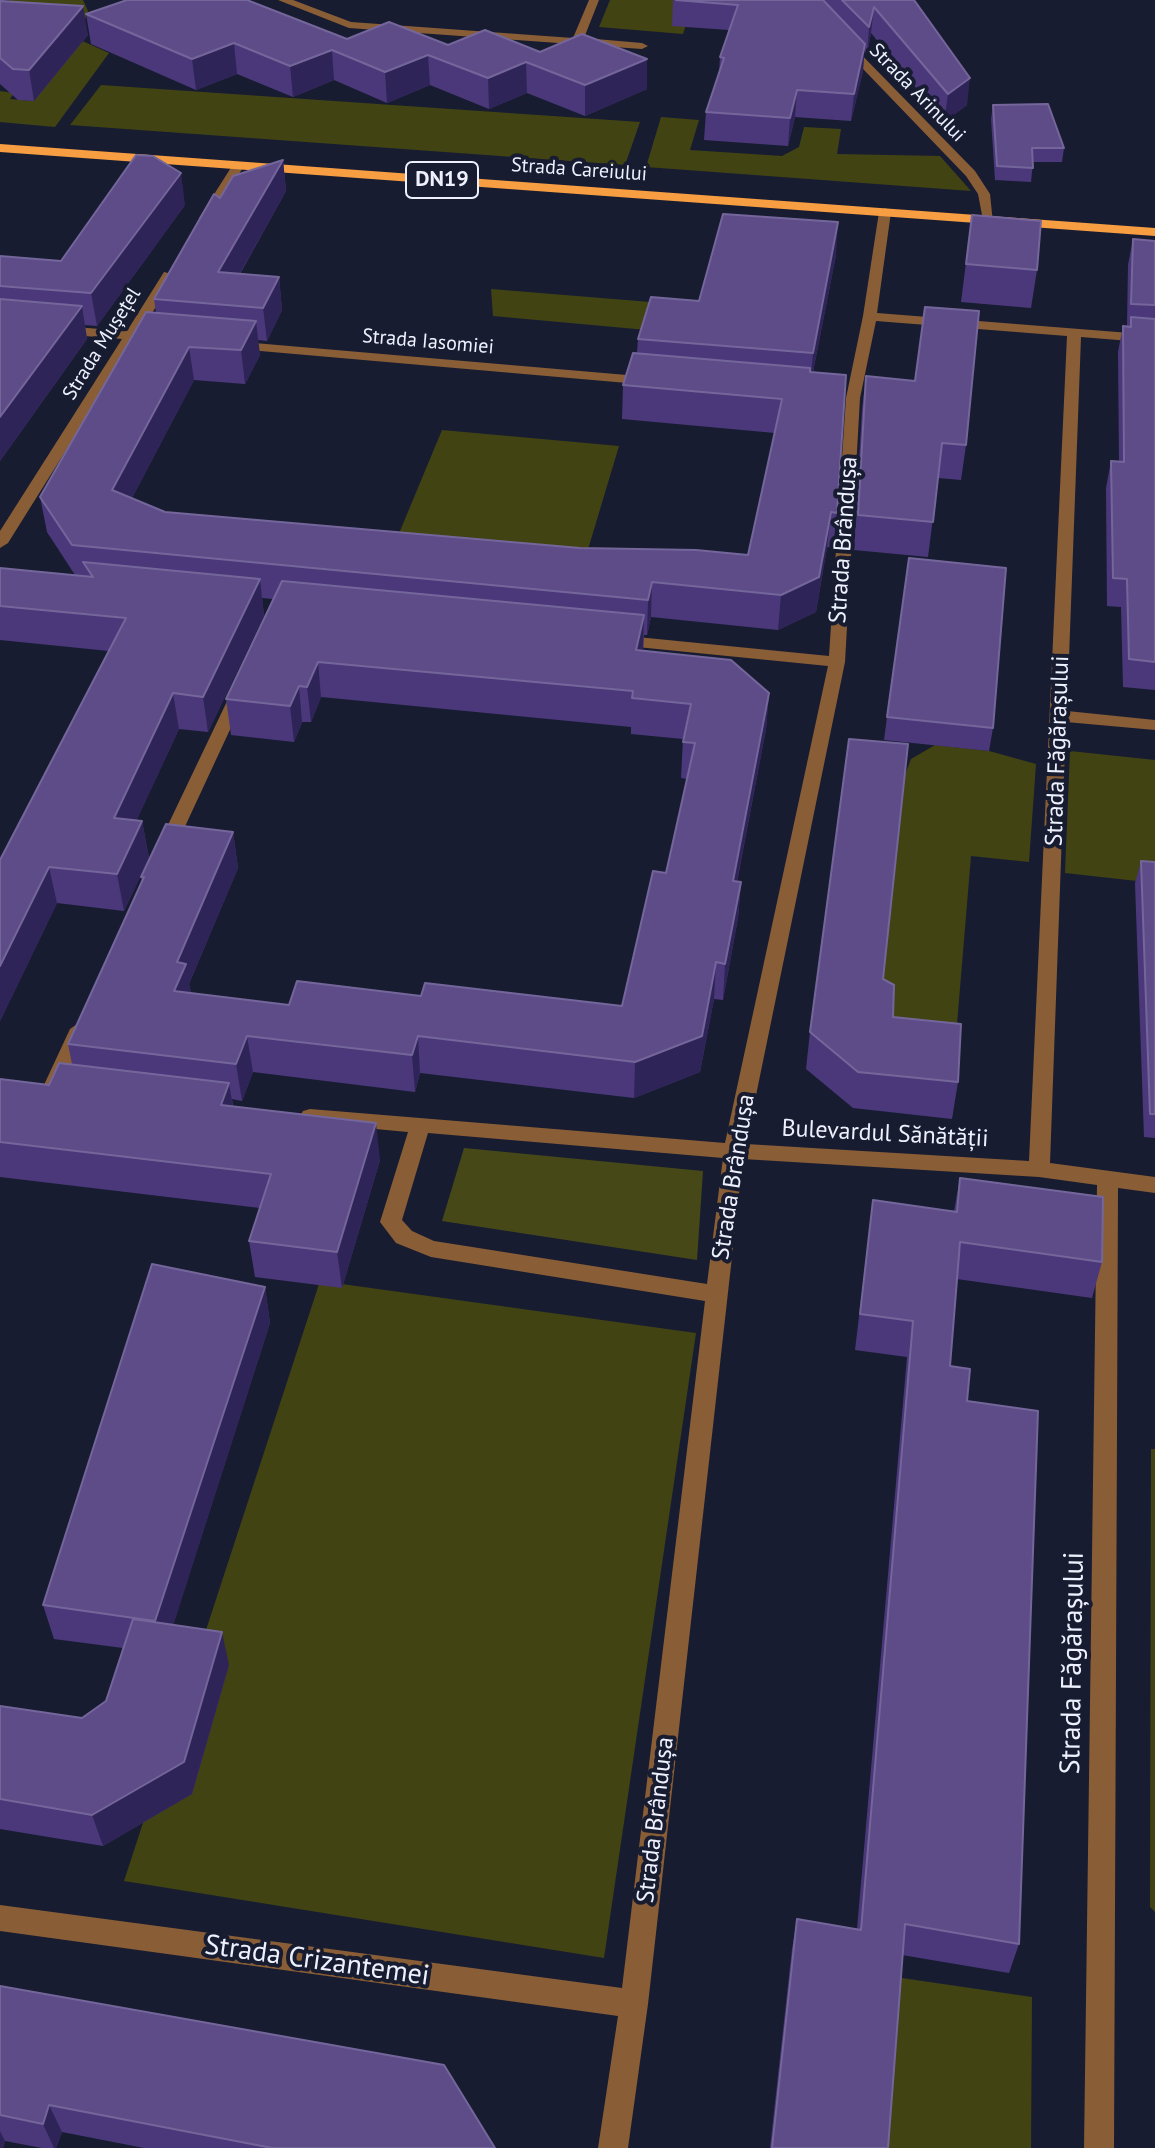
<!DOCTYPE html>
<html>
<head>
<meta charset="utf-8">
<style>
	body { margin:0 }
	canvas { display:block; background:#171c31 }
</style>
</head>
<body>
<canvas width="1155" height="2148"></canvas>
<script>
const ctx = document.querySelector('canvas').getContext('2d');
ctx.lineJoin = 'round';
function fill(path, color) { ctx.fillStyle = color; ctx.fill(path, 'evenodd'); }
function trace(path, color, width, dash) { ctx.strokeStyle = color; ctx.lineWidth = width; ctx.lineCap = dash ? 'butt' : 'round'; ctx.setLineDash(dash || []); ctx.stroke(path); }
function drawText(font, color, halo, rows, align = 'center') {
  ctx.font = font + ' "PT Sans",sans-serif'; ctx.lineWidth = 8; ctx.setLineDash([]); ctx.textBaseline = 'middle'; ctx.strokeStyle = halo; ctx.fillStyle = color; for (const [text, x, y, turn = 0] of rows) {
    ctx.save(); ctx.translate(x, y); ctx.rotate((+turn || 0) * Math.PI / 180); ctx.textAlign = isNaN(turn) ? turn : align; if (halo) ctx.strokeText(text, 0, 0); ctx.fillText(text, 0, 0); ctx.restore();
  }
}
fill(new Path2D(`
	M 9,0 L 83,0 L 88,11 L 78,39 L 109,53 L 55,127 L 0,122 L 0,91 L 14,93 L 10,99 L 34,101 Z
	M 610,0 L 694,0 L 683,34 L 599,27 Z
	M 101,85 L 640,122 L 625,165 L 70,125 Z
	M 661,117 L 699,120 L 690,150 L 782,156 L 799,147 L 804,127 L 841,129 L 837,154 L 940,156 L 971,191 L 646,167 Z
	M 491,289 L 699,306 L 702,335 L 493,316 Z
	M 442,430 L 619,446 L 586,556 L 390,555 Z
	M 935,745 L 989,751 L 1036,764 L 1029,862 L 971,856 L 954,1060 L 878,1015 L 903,780 L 911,759 Z
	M 1070,751 L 1155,760 L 1155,883 L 1065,873 Z
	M 320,1281 L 696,1333 L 604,1958 L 124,1881 Z
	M 1151,1449 L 1155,1449 L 1155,1912 L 1150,1907 Z
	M 895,1977 L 1032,1997 L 1031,2148 L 883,2148 Z`), '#414313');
fill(new Path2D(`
	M 464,1148 L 703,1171 L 697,1260 L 442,1221 Z`), '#464817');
fill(new Path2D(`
	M 278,0 L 293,0 L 351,22 L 573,38 L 589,0 L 599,0 L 584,38 L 642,43 L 648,46 L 642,49 L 349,28 Z
	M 840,41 L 848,41 L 975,171 L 990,194 L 993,223 L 983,220 L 978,194 L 966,176 L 840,45 Z
	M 238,162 L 244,166 L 211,218 L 201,221 L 199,218 L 232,166 Z
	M 885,208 L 891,212 L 877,313 L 1155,335 L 1155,343 L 1081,337 L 1067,711 L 1155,720 L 1155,730 L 1066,722 L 1050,1163 L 1155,1177 L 1155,1193 L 1118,1188 L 1114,2148 L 1084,2148 L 1097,1185 L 1039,1177 L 743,1159 L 648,2004 L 628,2148 L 598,2148 L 618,2016 L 0,1931 L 0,1905 L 622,1988 L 705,1301 L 431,1257 L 396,1243 L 380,1222 L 408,1132 L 310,1123 L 303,1121 L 300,1116 L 303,1111 L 310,1109 L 725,1143 L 828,666 L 617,645 L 609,640 L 617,635 L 829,656 L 846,398 L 863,316 L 879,212 ZM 876,321 L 1067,336 L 1029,1161 L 746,1144 L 845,662 L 860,398 ZM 428,1133 L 723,1158 L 707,1284 L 434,1241 L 412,1231 L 402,1220 Z
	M 164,272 L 176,275 L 140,332 L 159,334 L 166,338 L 159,342 L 135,340 L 8,543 L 0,548 L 0,531 L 122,339 L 60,334 L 53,330 L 60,326 L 127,331 Z
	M 231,341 L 650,377 L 657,381 L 650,385 L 226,348 L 226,342 Z
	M 239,688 L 247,693 L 175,848 L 166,854 L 160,852 L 157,848 L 231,693 Z
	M 80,1022 L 90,1029 L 63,1087 L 60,1092 L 46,1092 L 43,1087 L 70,1029 Z`), '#895e36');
fill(new Path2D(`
	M 0,144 L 1155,228 L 1155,236 L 0,152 Z`), '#f79d42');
fill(new Path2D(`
	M 0,0 L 12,1 L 88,35 L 34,101 L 18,100 L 0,84 Z
	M 673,0 L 914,0 L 967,105 L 944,122 L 871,33 L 867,54 L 864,51 L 863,71 L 851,121 L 795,117 L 788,146 L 704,140 L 706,112 L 719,73 L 720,57 L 729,30 L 672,26 Z
	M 86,14 L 347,39 L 647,59 L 647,89 L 585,116 L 527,93 L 489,109 L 430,85 L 387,103 L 334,80 L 293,97 L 237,74 L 196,90 L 91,44 Z
	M 993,105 L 1064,148 L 1062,162 L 1033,162 L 1031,182 L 995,180 L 991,119 Z
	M 283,160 L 286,191 L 240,274 L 279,277 L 282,310 L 267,341 L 258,340 L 260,355 L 245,384 L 194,380 L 132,498 L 165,512 L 580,548 L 748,555 L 775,433 L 622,419 L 623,385 L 637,353 L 638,339 L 699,301 L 836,255 L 813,372 L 837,513 L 833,548 L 827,547 L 816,612 L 778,630 L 651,617 L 647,635 L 644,635 L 643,651 L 769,693 L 766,729 L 737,882 L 741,882 L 738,918 L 723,1000 L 714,999 L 700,1072 L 634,1098 L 420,1073 L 415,1092 L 253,1072 L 242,1101 L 232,1099 L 233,1106 L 380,1160 L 342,1288 L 255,1277 L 249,1241 L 260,1208 L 0,1177 L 0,1079 L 49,1085 L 72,1064 L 68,1044 L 142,882 L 141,877 L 233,832 L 238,868 L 189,984 L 191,993 L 289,1005 L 421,996 L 622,1006 L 666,873 L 687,779 L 681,778 L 683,739 L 631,734 L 631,727 L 321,697 L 311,722 L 302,722 L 294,742 L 231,735 L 226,699 L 273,599 L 262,598 L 264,615 L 208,732 L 179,729 L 136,821 L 142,821 L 149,858 L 124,911 L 57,903 L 0,1021 L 0,860 L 109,651 L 0,640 L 0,568 L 75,575 L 47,532 L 40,497 L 156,313 L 154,299 L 220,198 Z
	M 185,205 L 97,326 L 85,325 L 87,339 L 0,461 L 0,256 L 61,261 Z
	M 972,215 L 1037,270 L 1031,308 L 961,302 Z
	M 1133,239 L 1155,241 L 1155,690 L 1123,687 L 1121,607 L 1107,606 L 1106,488 L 1111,461 L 1119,461 L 1118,352 L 1123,326 L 1127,326 L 1128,265 Z
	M 866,376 L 966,445 L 961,480 L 938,478 L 928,557 L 854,550 L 862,410 Z
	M 887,717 L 993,728 L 989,751 L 884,740 Z
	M 1141,861 L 1155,862 L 1155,1138 L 1144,1137 L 1135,883 Z
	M 883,979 L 893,1017 L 958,1082 L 952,1119 L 853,1108 L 806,1069 L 810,1032 Z
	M 960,1178 L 1102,1262 L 1092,1298 L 957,1279 L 950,1366 L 967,1401 L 1019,1944 L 1009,1973 L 902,1955 L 888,2148 L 770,2148 L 792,1949 L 797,1919 L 857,1929 L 907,1357 L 855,1350 L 873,1200 L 954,1211 Z
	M 265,1287 L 270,1323 L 173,1625 L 229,1665 L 192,1794 L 103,1846 L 0,1829 L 0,1706 L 82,1718 L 106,1701 L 123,1648 L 54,1639 L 43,1605 Z
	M 0,1986 L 495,2148 L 144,2148 L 62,2132 L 56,2148 L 42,2148 L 5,2141 L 3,2148 L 0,2148 Z`), '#4b387a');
fill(new Path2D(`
	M 83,6 L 88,35 L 34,101 L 29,70 Z
	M 874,7 L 871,33 L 867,54 L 869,27 Z
	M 234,43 L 237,74 L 196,90 L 192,59 Z
	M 865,44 L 863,71 L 851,121 L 854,94 Z
	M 332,50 L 334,80 L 293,97 L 290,66 Z
	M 428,55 L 430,85 L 387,103 L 385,72 Z
	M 647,59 L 647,89 L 585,116 L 585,85 Z
	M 526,62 L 527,93 L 489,109 L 488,78 Z
	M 970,78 L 967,105 L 944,122 L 948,94 Z
	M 797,90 L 795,117 L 788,146 L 790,118 Z
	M 283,160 L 286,191 L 222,305 L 218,272 Z
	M 181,173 L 185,205 L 97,326 L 91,293 Z
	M 838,222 L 836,255 L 810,387 L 813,353 Z
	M 279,277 L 282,310 L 267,341 L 263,308 Z
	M 82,306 L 87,339 L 0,461 L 0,417 Z
	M 256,321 L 260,355 L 245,384 L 241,350 Z
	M 189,347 L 194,380 L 118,525 L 112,490 Z
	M 831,512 L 827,547 L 816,612 L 778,630 L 781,595 Z
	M 260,579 L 264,615 L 208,732 L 203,697 Z
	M 652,582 L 651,617 L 647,635 L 648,600 Z
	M 644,615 L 643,651 L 636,650 Z
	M 318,662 L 321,697 L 311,722 L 307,687 Z
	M 299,686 L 302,722 L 294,742 L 290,706 Z
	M 173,693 L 179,729 L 121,854 L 114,818 Z
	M 769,693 L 766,729 L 730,917 L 733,881 Z
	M 142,821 L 149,858 L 124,911 L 117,874 Z
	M 233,832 L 238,868 L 189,984 L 192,1000 L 174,991 L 177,962 Z
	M 49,867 L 57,903 L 0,1021 L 0,966 Z
	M 741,882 L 738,918 L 723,1000 L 725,964 Z
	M 716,962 L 714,999 L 700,1072 L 634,1098 L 635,1062 Z
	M 247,1036 L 253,1072 L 242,1101 L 236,1064 Z
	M 418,1036 L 420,1073 L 415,1092 L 412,1055 Z
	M 229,1083 L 235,1120 L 221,1105 Z
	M 376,1123 L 380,1160 L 342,1288 L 337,1252 Z
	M 265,1287 L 270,1323 L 164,1654 L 155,1621 Z
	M 222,1632 L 229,1665 L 192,1794 L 103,1846 L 92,1815 Z
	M 49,2105 L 62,2132 L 56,2148 L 54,2148 L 43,2124 Z
	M 0,2131 L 5,2141 L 3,2148 L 0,2148 Z`), '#2f2457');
const building = new Path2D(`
	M 127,0 L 247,0 L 347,39 L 389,22 L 448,45 L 485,30 L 540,52 L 582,34 L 647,59 L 585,85 L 526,62 L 488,78 L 428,55 L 385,72 L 332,50 L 290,66 L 234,43 L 192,59 L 86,14 Z
	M 676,0 L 823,0 L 865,44 L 854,94 L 797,90 L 790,118 L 706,112 L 724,58 L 720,57 L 738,5 Z
	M 842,0 L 914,0 L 970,78 L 948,94 L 874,7 L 869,27 Z
	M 0,1 L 83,6 L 29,70 L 13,69 L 0,58 Z
	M 1048,104 L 1064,148 L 1032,148 L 1033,168 L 997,166 L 993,105 Z
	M 136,155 L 153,156 L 181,173 L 91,293 L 0,286 L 0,256 L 61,261 Z
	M 283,160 L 218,272 L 279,277 L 263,308 L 154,299 L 214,194 L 220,198 L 233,176 Z
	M 723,214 L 838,222 L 813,353 L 638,339 L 651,297 L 699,301 Z
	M 972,215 L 1041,221 L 1037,270 L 966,264 Z
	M 1133,239 L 1155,241 L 1155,305 L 1131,304 Z
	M 0,299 L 82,306 L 0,417 Z
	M 925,307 L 979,311 L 966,445 L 942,443 L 933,522 L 858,515 L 866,376 L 915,381 Z
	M 146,312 L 256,321 L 241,350 L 189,347 L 112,490 L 165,512 L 580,548 L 696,550 L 748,555 L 782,399 L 623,385 L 633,353 L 810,368 L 810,372 L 846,375 L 837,513 L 831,512 L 819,577 L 781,595 L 652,582 L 648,600 L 72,545 L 40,497 Z
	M 1131,317 L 1155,319 L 1155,662 L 1129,659 L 1127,579 L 1113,578 L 1111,461 L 1124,462 L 1123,326 L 1131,327 Z
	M 909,558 L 1006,568 L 993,728 L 887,717 Z
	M 83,562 L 260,579 L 203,697 L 173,693 L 114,818 L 142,821 L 117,874 L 49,867 L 0,966 L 0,860 L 126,618 L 0,606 L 0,568 L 93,577 Z
	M 282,581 L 644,615 L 636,650 L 731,660 L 769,693 L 733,881 L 741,882 L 725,964 L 716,962 L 702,1036 L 635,1062 L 418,1036 L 412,1055 L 247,1036 L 236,1064 L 68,1044 L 144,877 L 141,877 L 166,824 L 233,832 L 177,962 L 186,964 L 174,991 L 289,1005 L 297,981 L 421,996 L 425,983 L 622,1006 L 653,871 L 666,873 L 695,743 L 683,742 L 691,704 L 632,698 L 633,691 L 318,662 L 307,687 L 299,686 L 290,706 L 226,699 Z
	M 849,739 L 908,744 L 883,979 L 894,985 L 893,1017 L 961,1024 L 958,1082 L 858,1072 L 810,1032 Z
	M 1141,861 L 1155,862 L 1155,1114 L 1150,1114 Z
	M 59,1063 L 229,1083 L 221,1105 L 376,1123 L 337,1252 L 249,1241 L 271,1174 L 0,1142 L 0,1079 L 49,1085 Z
	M 960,1178 L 1103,1197 L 1102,1262 L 960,1242 L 950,1366 L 970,1369 L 967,1401 L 1038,1411 L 1019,1944 L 905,1924 L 888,2148 L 772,2148 L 797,1919 L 861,1930 L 913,1321 L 860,1314 L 873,1200 L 957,1212 Z
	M 152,1264 L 265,1287 L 155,1621 L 43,1605 Z
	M 133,1619 L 222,1632 L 184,1762 L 92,1815 L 0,1799 L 0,1706 L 82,1718 L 106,1701 Z
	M 0,1986 L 444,2065 L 495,2148 L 272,2148 L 49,2105 L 43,2124 L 0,2115 Z`);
fill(building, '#5d4c88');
trace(building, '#74669a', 2);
drawText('20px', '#eef1fd', '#171c31', [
	["Strada Arinului",917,93,46],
	["Strada Careiului",579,170,4],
	["Strada Iasomiei",428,342,5],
	["Strada Mușețel",102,344,-58]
]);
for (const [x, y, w] of [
	[442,180,72]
]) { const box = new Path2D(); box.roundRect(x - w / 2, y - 18, w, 36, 6); ctx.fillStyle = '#171c31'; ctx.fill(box); trace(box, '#eef1fd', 2); }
drawText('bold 22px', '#eef1fd', null, [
	["DN19",442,180]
]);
drawText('24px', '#eef1fd', '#171c31', [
	["Strada Brândușa",844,540,-86],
	["Strada Făgărașului",1058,751,-88],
	["Bulevardul Sănătății",885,1134,3],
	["Strada Brândușa",734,1177,-81],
	["Strada Brândușa",656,1820,-83]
]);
drawText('28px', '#eef1fd', '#171c31', [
	["Strada Făgărașului",1073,1663,-89],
	["Strada Crizantemei",317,1961,8]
]);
</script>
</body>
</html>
